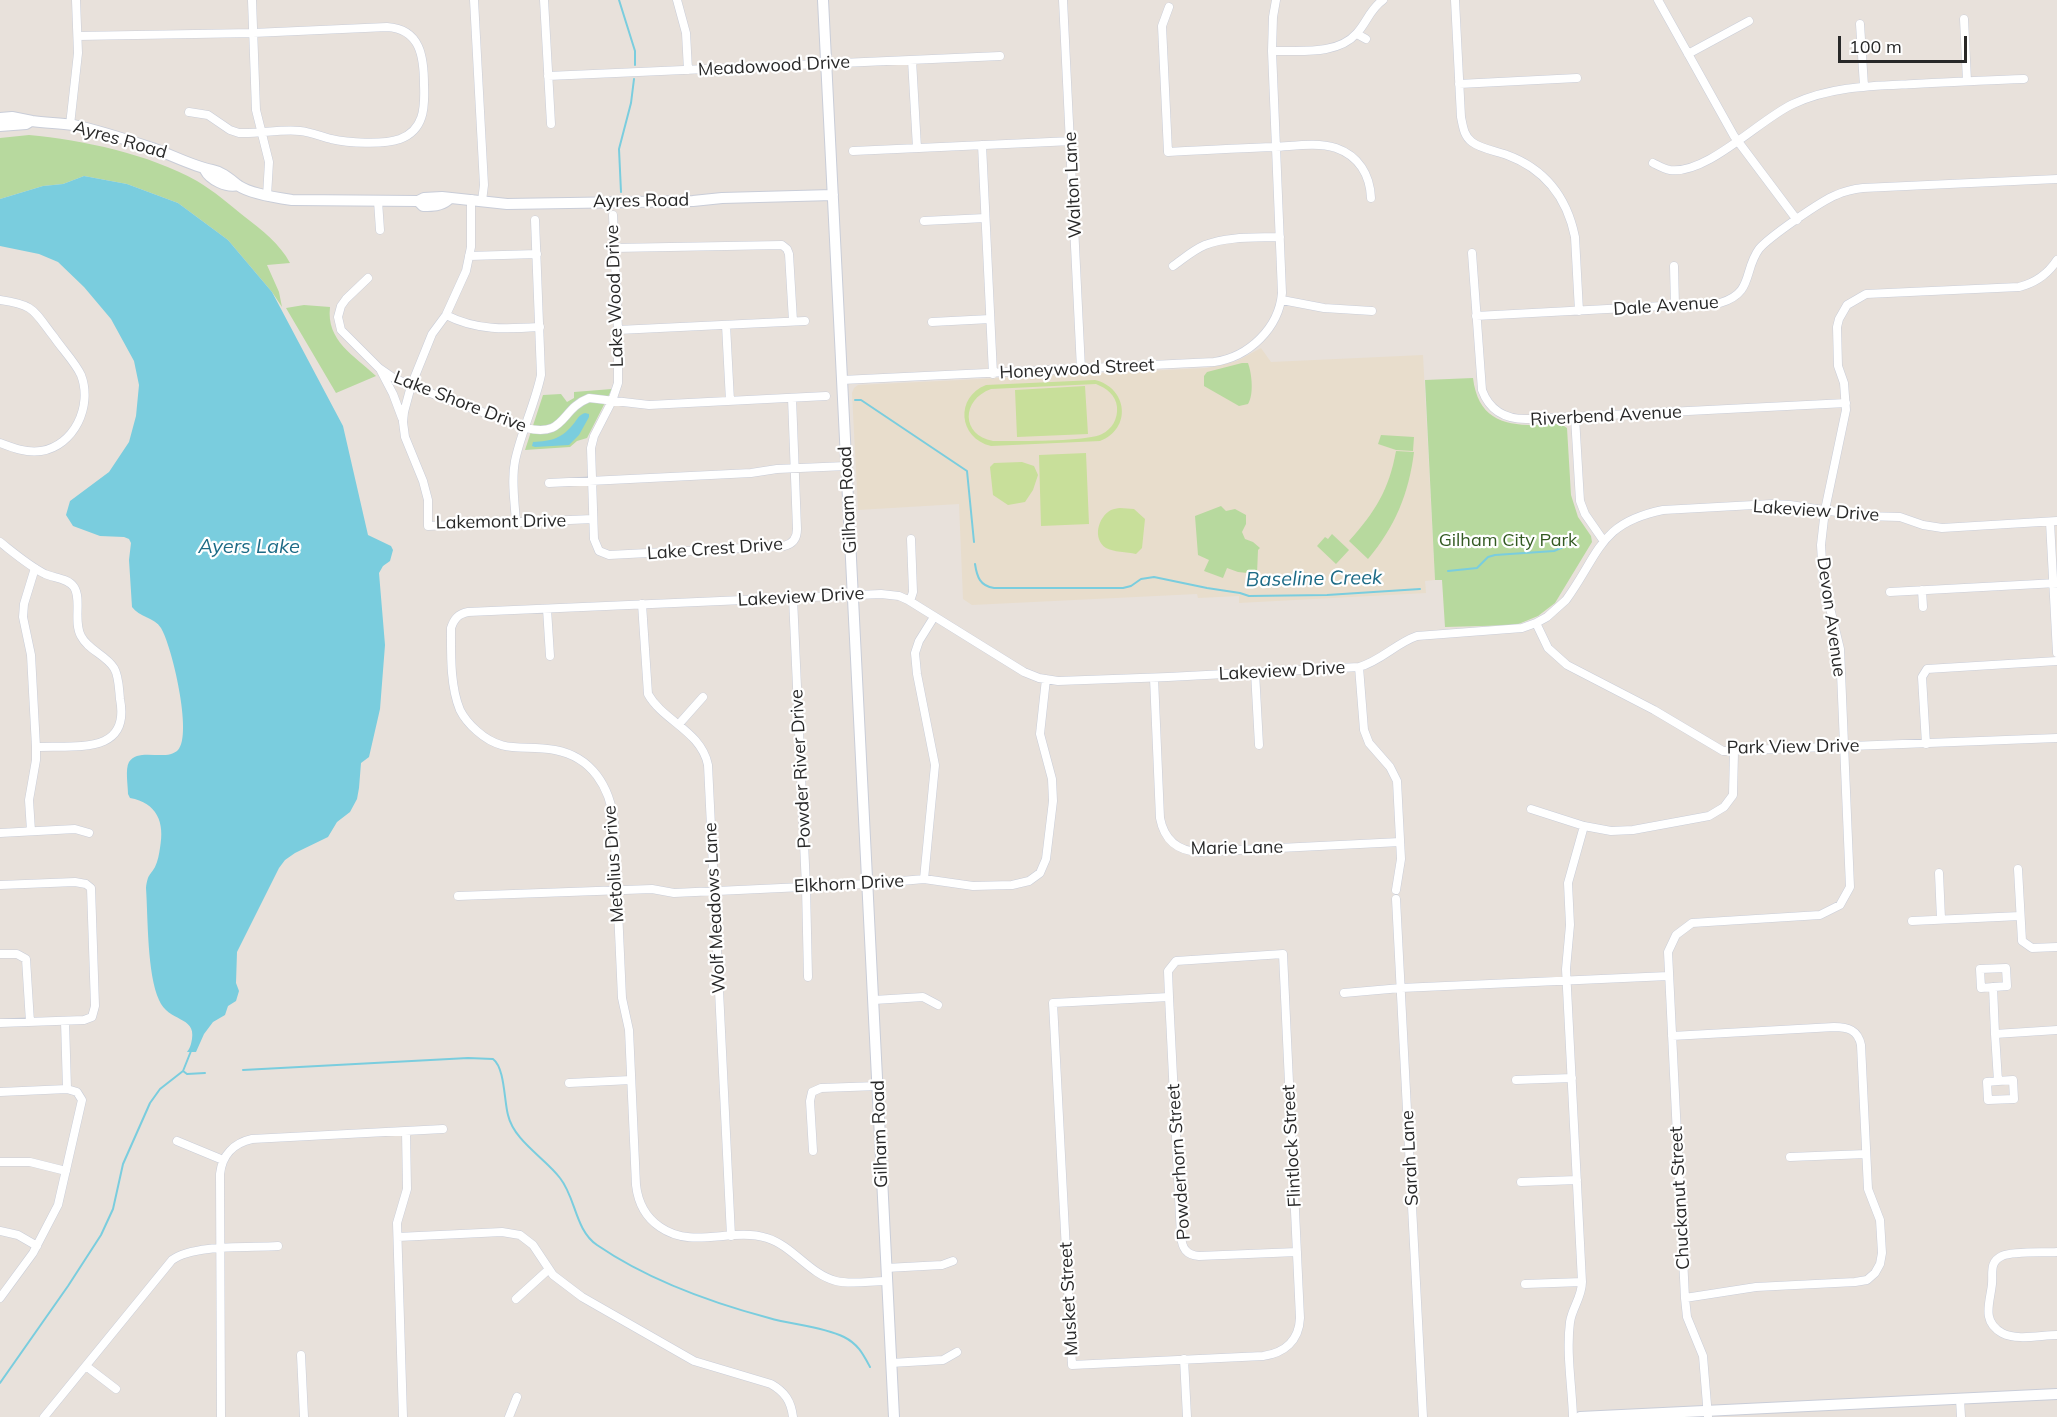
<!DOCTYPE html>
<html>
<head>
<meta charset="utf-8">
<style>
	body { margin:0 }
	#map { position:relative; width:2057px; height:1417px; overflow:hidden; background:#e8e1db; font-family:Mulish,sans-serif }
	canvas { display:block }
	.scale { position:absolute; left:1838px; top:36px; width:129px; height:27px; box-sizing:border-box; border:3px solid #282828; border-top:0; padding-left:8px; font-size:18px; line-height:21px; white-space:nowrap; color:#282828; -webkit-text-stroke:4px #fff; paint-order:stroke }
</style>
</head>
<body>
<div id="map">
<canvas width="2057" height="1417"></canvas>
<div class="scale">100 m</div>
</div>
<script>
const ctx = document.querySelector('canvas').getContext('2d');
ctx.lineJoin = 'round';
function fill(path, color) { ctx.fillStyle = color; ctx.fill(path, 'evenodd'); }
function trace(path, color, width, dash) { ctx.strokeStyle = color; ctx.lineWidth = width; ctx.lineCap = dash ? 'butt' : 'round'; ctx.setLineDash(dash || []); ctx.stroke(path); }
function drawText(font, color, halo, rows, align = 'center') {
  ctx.font = font + ' Mulish,sans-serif'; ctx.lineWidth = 4.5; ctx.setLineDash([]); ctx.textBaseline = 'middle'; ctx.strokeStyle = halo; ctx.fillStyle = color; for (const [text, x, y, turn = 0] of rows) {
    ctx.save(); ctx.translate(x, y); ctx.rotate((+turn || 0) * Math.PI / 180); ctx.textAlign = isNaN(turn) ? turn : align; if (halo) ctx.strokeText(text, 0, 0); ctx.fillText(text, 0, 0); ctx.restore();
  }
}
fill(new Path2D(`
	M 1261,348 L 1271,362 L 1423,355 L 1435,580 L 1425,581 L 1426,593 L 1239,603 L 1239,596 L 1198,598 L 1197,594 L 972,605 L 963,599 L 959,504 L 858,510 L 852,393 L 854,388 L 858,385 L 1207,368 L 1237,361 Z`), '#e8ddcc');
fill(new Path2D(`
	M 29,135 C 83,140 149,154 197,181 C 214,191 230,205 245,217 C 262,230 280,244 290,263 L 267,265 L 279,292 L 282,307 L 272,292 L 228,240 L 178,203 L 127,184 L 84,176 L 63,184 L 43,186 L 0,199 L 0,138 Z
	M 304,305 L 330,307 C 326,341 354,355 376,376 L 336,393 L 286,308 Z
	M 1242,363 L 1248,363 C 1252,374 1254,395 1248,404 L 1239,406 L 1204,386 L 1204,376 L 1207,372 Z
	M 1473,378 C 1478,419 1504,426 1540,425 C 1550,424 1560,422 1567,428 L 1571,495 L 1578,517 L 1591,536 L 1592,542 L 1555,603 L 1538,616 L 1516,625 L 1445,627 L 1442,580 L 1435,580 L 1425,380 Z
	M 612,389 L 587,438 L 577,441 L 570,447 L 525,450 L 543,395 L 561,394 L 567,402 L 574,398 L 574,392 Z
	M 1381,435 L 1414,437 L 1413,451 L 1396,450 L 1378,444 Z
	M 1396,451 L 1414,452 C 1409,493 1395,527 1368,559 L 1349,541 C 1375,512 1389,490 1396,451 Z
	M 1221,506 L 1226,511 L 1235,509 L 1246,515 L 1246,524 L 1242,532 L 1245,539 L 1253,542 L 1260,548 L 1258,550 L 1257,574 L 1238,572 L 1227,568 L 1223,578 L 1204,571 L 1209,560 L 1198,555 L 1195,516 Z
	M 1332,534 L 1349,550 L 1336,564 L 1317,546 L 1325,537 L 1328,539 Z`), '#b7d99e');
fill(new Path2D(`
	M 1095,380 C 1128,388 1132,429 1100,441 L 991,446 C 958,438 955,397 986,385 ZM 1096,384 C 1106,388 1116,395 1117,407 C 1118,419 1112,429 1102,434 C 1086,442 1015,441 993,441 C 961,435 961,400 991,389 Z
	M 1085,386 L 1088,434 L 1017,437 L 1015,390 Z
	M 1086,453 L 1089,524 L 1041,526 L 1039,455 Z
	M 1022,462 L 1034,466 L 1038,475 L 1033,490 L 1025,502 L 1008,505 L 993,495 L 990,467 L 994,463 Z
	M 1120,508 L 1134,509 L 1145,519 L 1142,548 L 1136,554 C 1127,552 1113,552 1106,548 C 1092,539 1098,517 1111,510 C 1114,509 1117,508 1120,508 Z`), '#c8df9a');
fill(new Path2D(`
	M 84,176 L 127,184 L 178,203 L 228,240 L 272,292 L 343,426 L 368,535 L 391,546 L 393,550 L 390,561 L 383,566 L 379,573 L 385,645 L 380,709 L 369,757 L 361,763 L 359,788 L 357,799 L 350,812 L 337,822 L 328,837 L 295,853 L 285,860 L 279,868 L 237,952 L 236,983 L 239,991 L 236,1001 L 228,1006 L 225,1015 L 213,1022 L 204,1034 L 196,1052 L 187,1052 C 190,1048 191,1045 192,1039 C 196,1016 168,1022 159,1000 C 147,974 148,918 146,888 C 148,874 149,877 155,867 C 158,861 159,854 160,848 C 165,822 157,803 130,798 L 128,794 C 128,785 125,769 129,762 C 139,747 166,762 178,750 C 193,735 172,646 161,628 C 154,617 139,617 132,607 L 129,560 L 131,543 L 129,539 L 124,537 L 100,536 L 73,526 L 66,515 L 70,501 L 109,472 L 129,442 L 136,416 L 139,385 L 134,361 L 111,319 L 84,287 L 58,262 L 39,254 L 0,246 L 0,199 L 43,186 L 63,184 Z
	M 585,413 L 589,414 L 589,417 L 579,435 L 569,445 L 535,447 L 532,446 L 533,442 C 552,441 562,439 575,422 C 578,418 579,415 585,413 Z`), '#7acdde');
trace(new Path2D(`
	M 619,0 L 635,51 L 635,65
	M 621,192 L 619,149 L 631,103 L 634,79
	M 855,400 L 861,400 L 967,471 L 974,542
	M 975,564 C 977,577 980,586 994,588 L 1123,588 L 1131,586 L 1141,579 L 1154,577 L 1207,588 L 1240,593 L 1249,596 L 1327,595 L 1420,589
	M 1448,571 L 1477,568 L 1488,557 L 1495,555 L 1554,551 L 1563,547 L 1573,536
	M 191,1051 L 183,1071 L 187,1074 L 205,1073
	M 243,1070 L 468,1058 L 493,1059 C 505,1068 504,1101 508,1115 C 514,1141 545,1158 560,1178 C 576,1198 575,1230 597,1245 C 648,1280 709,1302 769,1318 C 793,1325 821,1326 844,1337 C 858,1344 863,1354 870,1367
	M 0,1383 L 68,1286 L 101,1235 L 113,1209 L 123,1164 L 150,1103 L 160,1089 L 183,1071`), '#7acdde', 2);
const street = new Path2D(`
	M 252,0 L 256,110 L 269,162 L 267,196
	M 474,0 L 484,185 L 482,201
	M 544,0 L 551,124
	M 677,0 L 686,33 L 688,70
	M 1063,0 L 1081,369
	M 1455,0 L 1461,117 C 1463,127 1464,136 1472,142 C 1481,149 1497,151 1507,155 C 1545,169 1567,198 1575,237 L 1579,311
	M 1658,0 L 1734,136 L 1797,220
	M 1169,7 L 1162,26 L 1168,152 C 1204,150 1240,148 1275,147 C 1295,146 1317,142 1336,148 C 1359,156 1370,175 1371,198
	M 1964,19 L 1967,81
	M 1860,24 L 1864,86
	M 1357,34 L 1366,39
	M 78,36 L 253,33 L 387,27 C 421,29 424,58 424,85 C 425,108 424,130 400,139 C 383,145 348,143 331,139 C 320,136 310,132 300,131 C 280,129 259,134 239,133 L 230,130 L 208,115 L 189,112
	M 1272,51 C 1299,50 1337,56 1357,33 C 1367,22 1370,9 1383,0
	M 1688,54 L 1749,21
	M 912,60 L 917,148
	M 548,76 L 1000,56
	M 1459,84 L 1577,78
	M 70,125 L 78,53 L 76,0
	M 982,145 L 993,374
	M 853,151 L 1072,141
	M 1653,163 C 1659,166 1664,169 1670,170 C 1707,175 1760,119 1793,104 C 1832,86 1873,86 1914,84 C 1951,82 1988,80 2024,79
	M 471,199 L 471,247 L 466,271 L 446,315 L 432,334 L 411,386 L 404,412 L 403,422 L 405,437 L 423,481 L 428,500 L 428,526 L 593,519
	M 378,201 L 380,230
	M 613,215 L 618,330 L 618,383 L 612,401 L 594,436 L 591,448 L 594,539 L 599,551 L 609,555 L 784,546 C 793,544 797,538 797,529 L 792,398
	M 924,221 L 985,218
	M 614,248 L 782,245 L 787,249 L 789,254 L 793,321
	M 1472,253 L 1482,390 C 1490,412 1508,420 1530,419 L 1846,403
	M 469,256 L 537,254
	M 1173,266 C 1183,259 1193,250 1205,245 C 1228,236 1256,238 1280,237
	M 1674,266 L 1675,306
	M 368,278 L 346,299 L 341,306 L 338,317 L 341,330 L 379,368 L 392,377 L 411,386 L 526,428 C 566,438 560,409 589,398 L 649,405 L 826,396
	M 0,300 C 35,305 33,310 54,337 C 62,349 75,362 81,375 C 93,406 74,446 41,451 C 26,453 13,448 0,443
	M 1282,300 L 1324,308 L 1372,311
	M 446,315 C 477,331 507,329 540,327
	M 1476,316 L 1720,303 C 1754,293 1743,271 1759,249 C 1769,237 1821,201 1836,195 C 1845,191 1854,189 1863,188 L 2057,179
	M 932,322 L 990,319
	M 726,325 L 730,401
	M 618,330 L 805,321
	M 381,371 L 393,394 L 402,418
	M 842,380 L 1214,362 C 1249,357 1279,328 1282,293 L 1272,51 L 1273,17 L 1276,0
	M 1575,417 L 1580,501 L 1585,514 L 1603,540
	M 549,483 L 751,473 L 777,469 L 846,466
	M 2050,522 L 2057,653
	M 516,523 C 515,503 511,481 515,461 C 521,432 535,404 541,375 L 535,220
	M 0,542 C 14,553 29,566 45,574 C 54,578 68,578 74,587 C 82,599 73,622 81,636 C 88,650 106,655 114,668 C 119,676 119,690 120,699 C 131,756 74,745 36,747
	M 1922,590 L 1923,607
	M 1890,592 L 2057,583
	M 793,598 L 806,887 L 808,977
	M 910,601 L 913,592 L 911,539
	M 642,604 L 648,694 C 663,721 701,731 708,765 L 731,1236
	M 547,609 L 550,656
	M 1536,623 L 1548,648 L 1567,665 L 1654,710 L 1723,751 L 2057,738
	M 1359,667 L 1364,730 L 1369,743 L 1390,767 L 1397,781 L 1401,859 L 1396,890
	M 1255,672 L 1259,745
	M 1154,678 L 1160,818 C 1164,839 1177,851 1199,852 L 1400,842
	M 679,724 L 703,697
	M 1926,744 L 1922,677 L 1927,669 L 2057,661
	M 1531,809 L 1584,826 L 1611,831 L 1633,830 L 1709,816 L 1724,807 L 1733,795 L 1734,752
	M 31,831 L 29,800 L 36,760 L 36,747 L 31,655 L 23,617 L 24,604 L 35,568
	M 0,833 L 75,829 L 89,833
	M 2018,869 L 2022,941 L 2032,948 L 2057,947
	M 1939,873 L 1941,919
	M 924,879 L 935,765 L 917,674 L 915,653 L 919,641 L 934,617
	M 0,885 L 75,882 L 86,884 L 91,888 L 95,1006 L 92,1017 L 84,1020 L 0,1023
	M 458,896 L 652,889 L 674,893 L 867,884 L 924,879 L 973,886 L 1012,885 L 1029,881 L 1040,873 L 1046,859 L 1053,801 L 1052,779 L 1040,734 L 1046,679
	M 1396,899 L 1423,1417
	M 1912,921 L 2020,916
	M 0,954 L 17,954 L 26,959 L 30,1022
	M 1283,954 L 1300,1318 C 1299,1341 1284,1353 1263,1356 L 1072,1365 L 1053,1003 L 1169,997 L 1168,971 L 1176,961 Z
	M 2006,968 L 2007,986 L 1981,988 L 1980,969 Z
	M 1993,987 L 1995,1034 L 2057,1030
	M 1344,993 L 1401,988 L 1668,976
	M 1169,997 L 1181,1236 C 1182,1248 1186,1255 1199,1256 L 1297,1252
	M 874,1000 L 923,997 L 938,1005
	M 1995,1034 L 1998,1081 L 1987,1082 L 1988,1100 L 2014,1099 L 2013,1080 L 1998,1081
	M 1672,1036 L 1834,1027 C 1848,1027 1858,1030 1861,1045 L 1868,1189 L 1880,1220 L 1882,1253 L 1880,1264 L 1875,1273 L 1867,1280 L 1855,1282 L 1756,1287 L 1685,1298
	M 1516,1080 L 1572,1078
	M 569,1083 L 631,1080
	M 0,1092 L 67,1089
	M 177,1141 L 223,1160
	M 813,1151 L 810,1101 L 812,1092 L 821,1088 L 878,1086
	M 1790,1157 L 1866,1154
	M 0,1162 L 30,1162 L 66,1171
	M 1521,1182 L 1577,1180
	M 0,1231 L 18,1235 L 37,1246
	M 398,1237 L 502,1232 L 520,1235 L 533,1245 L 553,1275 L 582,1297 L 694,1361 L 771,1384 C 785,1392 791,1401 793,1417
	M 2057,1252 C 2043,1253 2014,1251 2002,1256 C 1989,1262 1993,1273 1992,1284 C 1990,1303 1981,1321 2002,1333 C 2017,1341 2041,1335 2057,1335
	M 886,1268 L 942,1265 L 953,1261
	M 886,1281 C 870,1281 852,1285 836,1281 C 809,1274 793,1246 767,1238 C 731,1227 693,1250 660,1227 C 645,1217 638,1202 636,1185 L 629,1030 L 622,998 L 614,822 C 610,787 592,757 555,750 C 523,744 504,755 477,731 C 470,725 464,718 460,710 C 450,686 451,654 451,628 C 454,619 458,614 468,612 L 881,594 L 899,596 L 908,600 L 1024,672 L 1039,678 L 1058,681 L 1168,677 L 1359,667 C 1381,661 1396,643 1417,636 L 1522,628 L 1536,623 L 1547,617 L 1566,600 C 1600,553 1599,523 1663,510 L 1772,504 L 1790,505 L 1864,516 L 1900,517 L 1923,525 L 1942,528 L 2057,521
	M 1525,1284 L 1582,1282
	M 0,1298 L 33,1253 L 58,1205 L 82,1100 L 77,1092 L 67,1089 L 65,1021
	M 516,1299 L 548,1270
	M 301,1355 L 304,1417
	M 1184,1359 L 1187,1417
	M 891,1363 L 943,1360 L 957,1352
	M 86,1366 L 116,1389
	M 1960,1399 L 1961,1417
	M 44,1417 L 172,1260 C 194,1244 250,1248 278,1246
	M 221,1417 L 220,1174 C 222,1155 234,1143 252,1139 L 443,1129
	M 403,1417 L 397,1223 L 407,1189 L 406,1131
	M 509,1417 L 517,1397
	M 1573,1417 C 1572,1386 1566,1353 1570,1322 C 1572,1308 1582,1297 1582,1282 L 1566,969 L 1570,925 L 1568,883 L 1584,826
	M 1708,1417 L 1703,1356 L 1687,1317 L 1685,1298 L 1668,952 L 1676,935 L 1692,923 L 1820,915 L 1840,905 L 1850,887 L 1840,649 L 1823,579 L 1821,545 L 1825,510 L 1846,410 L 1844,383 L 1838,366 L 1837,327 L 1839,319 L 1847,305 L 1866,294 L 2019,287 C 2035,283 2048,274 2057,260`);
const secondary = new Path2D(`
	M 823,0 L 894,1417
	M 0,118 L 12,117 L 32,121 C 45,123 59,123 73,125 C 97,130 128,140 152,148 C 172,155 192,166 212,170 C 223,172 231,180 239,186 C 251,194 278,198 292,200 L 418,201 L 424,198 L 442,197 L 507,204 L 693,201 L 722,198 L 833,195
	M 0,126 L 26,124 L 31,121
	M 205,170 C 210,180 227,188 238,185
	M 418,201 L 423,206 C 432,206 441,206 448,200
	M 1580,1417 L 2057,1394`);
trace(street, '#c9cdd8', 9);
trace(secondary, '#c9cdd8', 12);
trace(street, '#fff', 8);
trace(secondary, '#fff', 10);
drawText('18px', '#282828', '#fff', [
	["Meadowood Drive",774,66,-3],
	["Ayres Road",120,140,16],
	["Walton Lane",1073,185,-93],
	["Ayres Road",641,201,-1],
	["Lake Wood Drive",615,296,-92],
	["Dale Avenue",1666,306,-4],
	["Honeywood Street",1077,369,-3],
	["Lake Shore Drive",460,402,21],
	["Riverbend Avenue",1606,416,-3],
	["Gilham Road",848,500,-93],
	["Lakeview Drive",1816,511,4],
	["Lakemont Drive",501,522,-1],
	["Lake Crest Drive",715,549,-4],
	["Lakeview Drive",801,597,-3],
	["Devon Avenue",1831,617,82],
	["Lakeview Drive",1282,671,-3],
	["Park View Drive",1793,747,-1],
	["Powder River Drive",801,769,-93],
	["Marie Lane",1237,848,-1],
	["Metolius Drive",614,864,-94],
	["Elkhorn Drive",849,884,-3],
	["Wolf Meadows Lane",715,908,-93],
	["Gilham Road",880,1134,-92],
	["Flintlock Street",1292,1146,-93],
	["Sarah Lane",1410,1158,-93],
	["Powderhorn Street",1179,1162,-94],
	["Chuckanut Street",1680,1198,-93],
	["Musket Street",1069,1299,-93]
]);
drawText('18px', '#335a22', '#fff', [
	["Gilham City Park",1508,541]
]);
drawText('italic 20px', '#1d6b86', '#fff', [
	["Ayers Lake",249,547],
	["Baseline Creek",1314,579,-1]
]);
</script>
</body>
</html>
